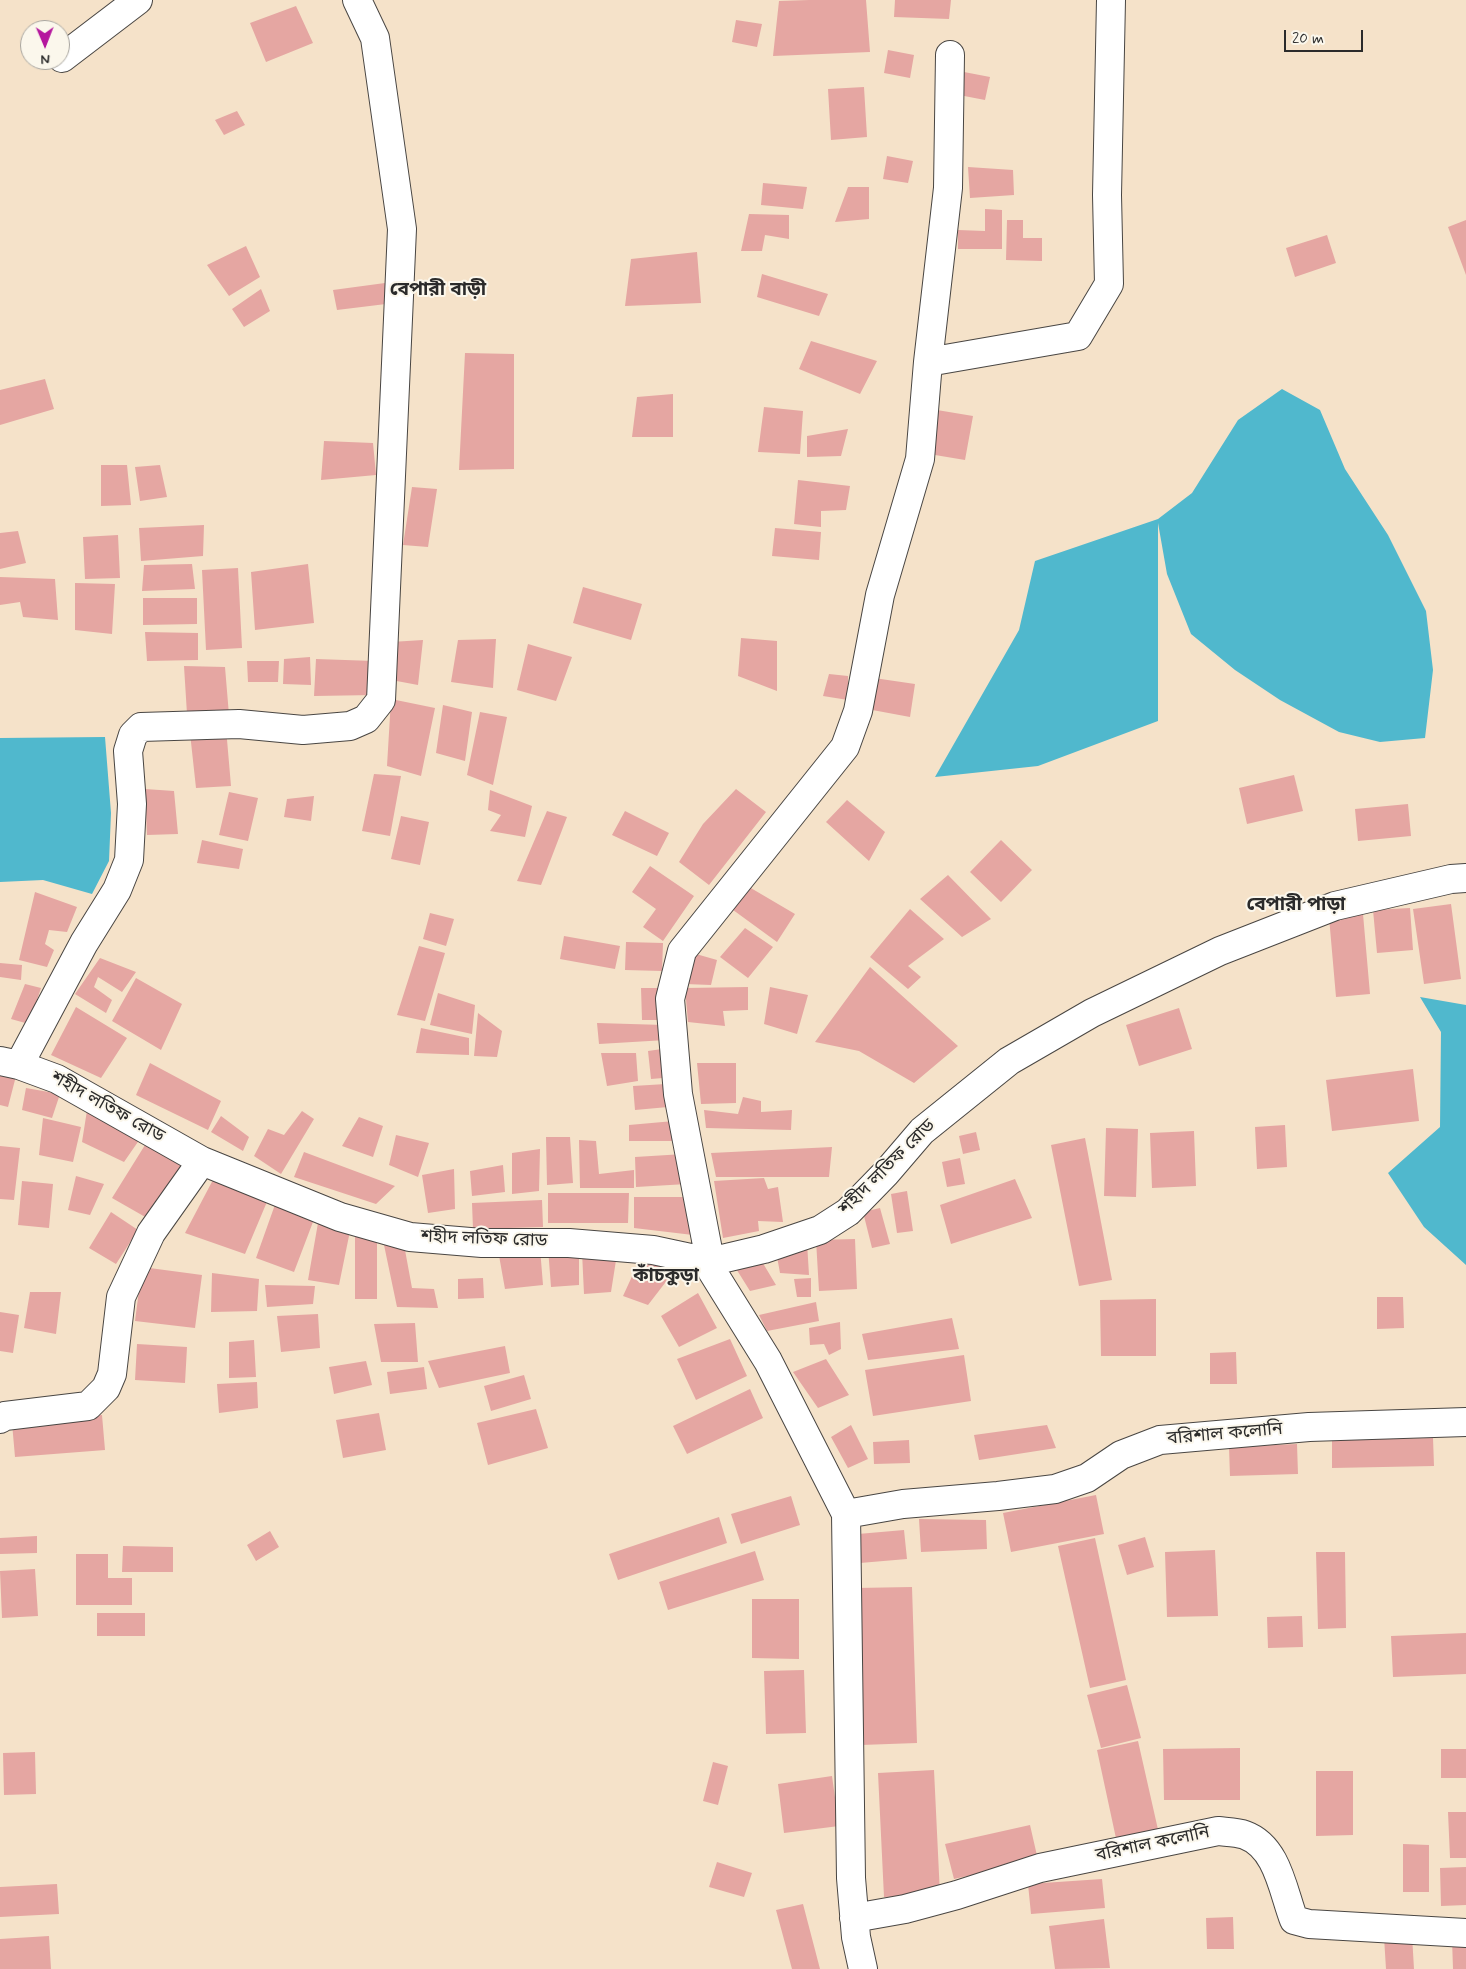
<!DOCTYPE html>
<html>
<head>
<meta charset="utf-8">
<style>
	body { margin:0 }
	#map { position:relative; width:1466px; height:1969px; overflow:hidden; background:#f5e2c9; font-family:Mynerve,sans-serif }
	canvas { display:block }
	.north { position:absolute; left:20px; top:20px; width:50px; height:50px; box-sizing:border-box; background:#fbf7ec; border:1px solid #a8a59f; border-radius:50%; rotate:179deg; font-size:14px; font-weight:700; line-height:20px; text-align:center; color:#2b2b2b }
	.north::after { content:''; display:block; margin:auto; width:18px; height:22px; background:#b5179e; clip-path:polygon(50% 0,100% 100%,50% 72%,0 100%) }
	.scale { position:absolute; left:1284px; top:30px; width:79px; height:22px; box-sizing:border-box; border:2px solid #2b2b2b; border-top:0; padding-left:6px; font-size:15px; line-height:18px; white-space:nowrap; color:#2b2b2b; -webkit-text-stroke:4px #fbf7ec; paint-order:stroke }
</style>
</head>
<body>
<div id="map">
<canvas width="1466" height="1969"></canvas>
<div class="north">N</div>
<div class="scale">20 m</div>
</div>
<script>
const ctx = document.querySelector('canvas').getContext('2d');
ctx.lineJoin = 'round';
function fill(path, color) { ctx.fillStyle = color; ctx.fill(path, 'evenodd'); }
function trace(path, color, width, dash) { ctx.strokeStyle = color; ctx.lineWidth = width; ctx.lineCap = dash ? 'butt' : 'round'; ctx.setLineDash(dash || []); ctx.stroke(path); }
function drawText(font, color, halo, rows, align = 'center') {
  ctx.font = font + ' Mynerve,"Noto Sans Bengali",sans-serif'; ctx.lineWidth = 4; ctx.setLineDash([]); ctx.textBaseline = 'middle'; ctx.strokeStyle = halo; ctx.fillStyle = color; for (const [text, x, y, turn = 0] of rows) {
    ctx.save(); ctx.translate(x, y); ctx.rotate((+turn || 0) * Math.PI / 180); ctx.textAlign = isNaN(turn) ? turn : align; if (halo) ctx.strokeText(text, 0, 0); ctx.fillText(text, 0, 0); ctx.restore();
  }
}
fill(new Path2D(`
	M 1282,389 L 1320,410 L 1345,469 L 1388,535 L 1426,611 L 1433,670 L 1425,738 L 1380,742 L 1339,732 L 1280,700 L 1235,670 L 1191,634 L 1167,574 L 1158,523 L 1158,721 L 1038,766 L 935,777 L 1019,630 L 1035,561 L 1158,519 L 1192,493 L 1238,420 Z
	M 105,737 L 111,813 L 109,861 L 92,894 L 43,880 L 0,882 L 0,738 Z
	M 1420,997 L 1466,1005 L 1466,1265 L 1424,1227 L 1388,1173 L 1440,1127 L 1441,1032 Z`), '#50b8cd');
fill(new Path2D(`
	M 809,0 L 866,0 L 870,52 L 773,56 L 779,1 Z
	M 895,0 L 951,0 L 949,19 L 894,17 Z
	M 296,6 L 313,43 L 266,62 L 250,23 Z
	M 736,20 L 762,24 L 757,47 L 732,42 Z
	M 888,50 L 914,55 L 910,78 L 884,73 Z
	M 964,72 L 990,77 L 985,100 L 959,95 Z
	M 864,87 L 867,137 L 831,140 L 828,89 Z
	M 237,111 L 245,125 L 224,135 L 215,120 Z
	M 887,156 L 913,161 L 908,183 L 883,179 Z
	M 968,167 L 1013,170 L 1014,195 L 970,198 Z
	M 763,183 L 807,187 L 803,209 L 761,205 Z
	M 848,187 L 869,187 L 869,219 L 835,222 Z
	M 985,209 L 1002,210 L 1002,249 L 958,249 L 958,230 L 985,231 Z
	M 749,214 L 789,215 L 789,239 L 765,235 L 762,251 L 741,251 Z
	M 1007,220 L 1023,220 L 1023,238 L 1042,238 L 1042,261 L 1006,260 Z
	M 1466,220 L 1466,275 L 1448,227 Z
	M 1327,235 L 1336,263 L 1295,277 L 1286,248 Z
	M 246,246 L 260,277 L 229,296 L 207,265 Z
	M 697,252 L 701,303 L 625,306 L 631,259 Z
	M 762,274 L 828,294 L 819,316 L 757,297 Z
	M 385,283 L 386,304 L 337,310 L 333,290 Z
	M 261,289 L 270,311 L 244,327 L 232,309 Z
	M 811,341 L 877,361 L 860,394 L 799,369 Z
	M 465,353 L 514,354 L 514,469 L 459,470 Z
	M 45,379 L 54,409 L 0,425 L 0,390 Z
	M 673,394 L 673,437 L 632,437 L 637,397 Z
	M 764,407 L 803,411 L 800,454 L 758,452 Z
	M 937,410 L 973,416 L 965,460 L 929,454 Z
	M 848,429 L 841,456 L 807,457 L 807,436 Z
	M 324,441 L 373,443 L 376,475 L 321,480 Z
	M 101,465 L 127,465 L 131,505 L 101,506 Z
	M 160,465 L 167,497 L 140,501 L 135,467 Z
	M 798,480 L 850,486 L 846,510 L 821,511 L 821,527 L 794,524 Z
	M 412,487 L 437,489 L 428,547 L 403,545 Z
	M 204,525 L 203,556 L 141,561 L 139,528 Z
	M 775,528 L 821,532 L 819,560 L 772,556 Z
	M 18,531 L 26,563 L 0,569 L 0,533 Z
	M 118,535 L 120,578 L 85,579 L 83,537 Z
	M 192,564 L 195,589 L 142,591 L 144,565 Z
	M 308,564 L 314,623 L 255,630 L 251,572 Z
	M 238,568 L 242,648 L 206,650 L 202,570 Z
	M 0,577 L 55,579 L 58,620 L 23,617 L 20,602 L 0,605 Z
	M 75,583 L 115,584 L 112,634 L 75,630 Z
	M 583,587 L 642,604 L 631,640 L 573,623 Z
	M 143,598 L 197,598 L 197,624 L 143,625 Z
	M 145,632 L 198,633 L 198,660 L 147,661 Z
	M 741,638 L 777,641 L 777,691 L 738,676 Z
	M 496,639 L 493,688 L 451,682 L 458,640 Z
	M 423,640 L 418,685 L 386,679 L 391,642 Z
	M 528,644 L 572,657 L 556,701 L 517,690 Z
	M 310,657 L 311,685 L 283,684 L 284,659 Z
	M 316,659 L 374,661 L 374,695 L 314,696 Z
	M 247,661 L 279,661 L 278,682 L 248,682 Z
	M 184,666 L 225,667 L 229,715 L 187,714 Z
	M 829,674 L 848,676 L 848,700 L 823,696 Z
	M 874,678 L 915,684 L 910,717 L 867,709 Z
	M 391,699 L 435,708 L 421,776 L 387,766 Z
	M 443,705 L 472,712 L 465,761 L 436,753 Z
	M 480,712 L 507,717 L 493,785 L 467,775 Z
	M 226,728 L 231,786 L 196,788 L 190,733 Z
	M 374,774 L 401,776 L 390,836 L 362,831 Z
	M 1294,775 L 1303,811 L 1247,824 L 1239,788 Z
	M 145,789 L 174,791 L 178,834 L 147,835 Z
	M 736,789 L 766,812 L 709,885 L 679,862 L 703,824 Z
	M 490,790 L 532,806 L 525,837 L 490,831 L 501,815 L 488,810 Z
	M 229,792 L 258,798 L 248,841 L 219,835 Z
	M 314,796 L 311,821 L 284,817 L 287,799 Z
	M 847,800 L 885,832 L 869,861 L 826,822 Z
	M 1408,804 L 1411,836 L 1358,841 L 1355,809 Z
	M 547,811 L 567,817 L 541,885 L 517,881 Z
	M 625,811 L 669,833 L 657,856 L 612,835 Z
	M 401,816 L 429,822 L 420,865 L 391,859 Z
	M 202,840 L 243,849 L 239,869 L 197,863 Z
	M 1001,840 L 1032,870 L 1001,902 L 970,872 Z
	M 650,866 L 694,896 L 663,941 L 643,927 L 656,909 L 632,892 Z
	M 948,875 L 991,919 L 962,937 L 920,899 Z
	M 744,884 L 795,914 L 777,942 L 729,907 Z
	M 35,892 L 77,907 L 67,932 L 49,930 L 45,944 L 54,950 L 47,967 L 19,960 Z
	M 1451,904 L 1461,979 L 1424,984 L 1413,909 Z
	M 1410,908 L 1413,950 L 1377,953 L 1373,910 Z
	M 910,909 L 944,939 L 908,966 L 921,977 L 908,989 L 870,957 Z
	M 430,913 L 454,919 L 446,946 L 423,939 Z
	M 1363,914 L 1370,994 L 1336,997 L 1329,917 Z
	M 745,928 L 773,947 L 748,978 L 720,957 Z
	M 564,936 L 620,946 L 615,969 L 560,959 Z
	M 626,942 L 663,943 L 662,971 L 625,970 Z
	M 419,946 L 445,953 L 425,1021 L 397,1015 Z
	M 696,954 L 717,960 L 711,985 L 685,984 Z
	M 100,958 L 136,972 L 122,992 L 98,977 L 94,987 L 112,1000 L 106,1013 L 75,994 Z
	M 0,963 L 22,965 L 21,980 L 0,977 Z
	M 870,967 L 958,1046 L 914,1083 L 859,1051 L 815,1042 Z
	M 136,978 L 182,1004 L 161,1050 L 112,1021 Z
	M 25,984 L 41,988 L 29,1024 L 11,1019 Z
	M 748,987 L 748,1010 L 723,1011 L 725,1026 L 688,1022 L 685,988 Z
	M 770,987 L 808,995 L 797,1034 L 764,1024 Z
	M 641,988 L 665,988 L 664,1020 L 642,1020 Z
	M 438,993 L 475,1005 L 472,1034 L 430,1025 Z
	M 76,1007 L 127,1038 L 101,1078 L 51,1055 Z
	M 1179,1008 L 1192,1049 L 1139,1066 L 1126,1025 Z
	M 478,1013 L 502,1031 L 497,1057 L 474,1056 Z
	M 597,1023 L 664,1025 L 666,1040 L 599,1044 Z
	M 421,1028 L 469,1038 L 469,1055 L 416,1053 Z
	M 669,1048 L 675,1077 L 651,1079 L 648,1051 Z
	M 601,1053 L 636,1053 L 638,1081 L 607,1086 Z
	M 150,1063 L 221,1101 L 208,1130 L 136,1095 Z
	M 697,1063 L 736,1063 L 736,1103 L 701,1104 Z
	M 1413,1069 L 1419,1121 L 1332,1131 L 1326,1080 Z
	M 0,1073 L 16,1076 L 8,1107 L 0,1105 Z
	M 666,1084 L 668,1107 L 635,1110 L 633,1086 Z
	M 26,1088 L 60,1094 L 52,1118 L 22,1110 Z
	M 743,1097 L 761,1101 L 761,1112 L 792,1110 L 791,1130 L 706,1128 L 704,1110 L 738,1114 Z
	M 88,1104 L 142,1136 L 124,1162 L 82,1142 Z
	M 302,1111 L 314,1119 L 281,1174 L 254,1156 L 268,1129 L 284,1135 Z
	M 221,1116 L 249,1137 L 243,1151 L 211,1132 Z
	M 359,1117 L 383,1126 L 373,1157 L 342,1146 Z
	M 43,1118 L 81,1127 L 73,1162 L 39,1155 Z
	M 674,1121 L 677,1141 L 629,1141 L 629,1125 Z
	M 1285,1125 L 1287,1167 L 1257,1169 L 1255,1127 Z
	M 1106,1128 L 1138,1129 L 1136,1197 L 1104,1196 Z
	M 1194,1131 L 1196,1186 L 1152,1188 L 1150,1133 Z
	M 976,1132 L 980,1150 L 963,1154 L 959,1136 Z
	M 396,1135 L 429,1143 L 418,1177 L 389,1165 Z
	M 150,1137 L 188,1160 L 147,1218 L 112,1198 Z
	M 546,1137 L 570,1137 L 573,1183 L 547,1185 Z
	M 1085,1138 L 1112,1280 L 1079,1286 L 1051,1145 Z
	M 579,1140 L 596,1141 L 599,1174 L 634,1170 L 634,1188 L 580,1188 Z
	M 0,1146 L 20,1148 L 14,1200 L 0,1199 Z
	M 832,1147 L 829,1177 L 716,1177 L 711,1153 Z
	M 540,1149 L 539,1191 L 512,1194 L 512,1153 Z
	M 304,1152 L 395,1186 L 376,1204 L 294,1177 Z
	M 684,1154 L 687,1184 L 636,1187 L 635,1157 Z
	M 960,1158 L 965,1184 L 947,1187 L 942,1162 Z
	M 503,1165 L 505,1192 L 472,1196 L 470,1171 Z
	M 454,1169 L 455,1209 L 428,1213 L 422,1175 Z
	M 76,1176 L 104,1184 L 90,1215 L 68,1210 Z
	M 215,1176 L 269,1197 L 245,1254 L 185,1233 Z
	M 764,1178 L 768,1189 L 778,1187 L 783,1222 L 758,1221 L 759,1231 L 723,1238 L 714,1181 Z
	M 1015,1179 L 1032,1218 L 951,1244 L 940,1205 Z
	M 22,1181 L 53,1184 L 49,1228 L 18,1225 Z
	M 907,1191 L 913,1231 L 897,1233 L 891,1194 Z
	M 548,1193 L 629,1193 L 628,1223 L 548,1223 Z
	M 634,1197 L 688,1197 L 693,1235 L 634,1228 Z
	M 277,1199 L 316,1214 L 294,1272 L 256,1258 Z
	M 542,1200 L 543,1227 L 473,1229 L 472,1203 Z
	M 880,1208 L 890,1244 L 872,1248 L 863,1212 Z
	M 111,1212 L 138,1230 L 116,1264 L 89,1248 Z
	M 318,1223 L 350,1231 L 339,1285 L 308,1280 Z
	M 355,1234 L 377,1234 L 377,1299 L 355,1299 Z
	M 855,1239 L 857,1289 L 819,1291 L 816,1240 Z
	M 807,1242 L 809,1275 L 780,1273 L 776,1251 Z
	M 384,1245 L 405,1250 L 412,1288 L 434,1289 L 438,1308 L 397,1307 Z
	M 540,1248 L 543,1285 L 505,1289 L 498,1250 Z
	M 548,1248 L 579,1249 L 579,1285 L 551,1287 Z
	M 582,1252 L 617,1254 L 611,1292 L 584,1294 Z
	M 758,1255 L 776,1285 L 750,1291 L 735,1267 Z
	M 640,1259 L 675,1270 L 648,1305 L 623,1296 Z
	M 142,1267 L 202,1275 L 195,1328 L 135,1321 Z
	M 212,1273 L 259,1279 L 257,1311 L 211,1312 Z
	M 483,1278 L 484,1298 L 458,1299 L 458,1279 Z
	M 811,1278 L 811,1297 L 797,1297 L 794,1279 Z
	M 265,1285 L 315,1286 L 313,1304 L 267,1307 Z
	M 30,1292 L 61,1292 L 56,1334 L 24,1328 Z
	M 698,1293 L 717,1328 L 679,1347 L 661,1316 Z
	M 1377,1297 L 1403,1297 L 1404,1328 L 1377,1329 Z
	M 1156,1299 L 1156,1356 L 1101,1356 L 1100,1300 Z
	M 816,1302 L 819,1321 L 767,1331 L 759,1315 Z
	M 0,1312 L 19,1315 L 13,1353 L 0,1351 Z
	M 318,1314 L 320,1348 L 281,1352 L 277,1316 Z
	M 952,1318 L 959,1349 L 868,1360 L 862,1334 Z
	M 840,1322 L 841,1349 L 829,1355 L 824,1344 L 810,1345 L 809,1328 Z
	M 415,1323 L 418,1362 L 381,1362 L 374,1324 Z
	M 730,1339 L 747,1376 L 696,1400 L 677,1359 Z
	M 254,1340 L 256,1377 L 229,1378 L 229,1342 Z
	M 137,1344 L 187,1347 L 185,1383 L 135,1380 Z
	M 505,1346 L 510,1373 L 439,1388 L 428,1361 Z
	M 1236,1352 L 1237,1384 L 1210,1384 L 1210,1353 Z
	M 964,1355 L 971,1401 L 873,1416 L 865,1370 Z
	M 826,1359 L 849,1395 L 818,1408 L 793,1372 Z
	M 366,1361 L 372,1385 L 334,1394 L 329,1367 Z
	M 424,1367 L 427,1389 L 390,1394 L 387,1372 Z
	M 524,1375 L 531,1399 L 491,1411 L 484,1386 Z
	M 257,1382 L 258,1408 L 219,1413 L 217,1384 Z
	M 750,1389 L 763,1418 L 687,1454 L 673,1426 Z
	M 536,1409 L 548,1448 L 488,1465 L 477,1423 Z
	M 379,1413 L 386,1450 L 343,1458 L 336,1420 Z
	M 102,1415 L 105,1450 L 15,1457 L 12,1423 Z
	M 851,1425 L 868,1459 L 848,1468 L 831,1437 Z
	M 1047,1425 L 1056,1448 L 979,1460 L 974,1435 Z
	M 1433,1438 L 1434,1466 L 1332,1468 L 1332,1440 Z
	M 909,1440 L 910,1463 L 874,1464 L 873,1442 Z
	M 1297,1444 L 1298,1474 L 1230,1476 L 1229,1447 Z
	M 1096,1495 L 1104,1534 L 1011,1552 L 1003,1513 Z
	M 791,1496 L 800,1525 L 741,1544 L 731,1514 Z
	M 719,1517 L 727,1543 L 618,1580 L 609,1554 Z
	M 919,1519 L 986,1520 L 987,1549 L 921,1552 Z
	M 904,1530 L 907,1559 L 860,1563 L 858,1534 Z
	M 270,1531 L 279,1547 L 256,1561 L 247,1545 Z
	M 37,1536 L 37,1553 L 0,1554 L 0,1538 Z
	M 1145,1537 L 1154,1567 L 1127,1575 L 1118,1545 Z
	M 1095,1538 L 1126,1680 L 1090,1688 L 1058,1546 Z
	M 123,1546 L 173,1547 L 173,1572 L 122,1572 Z
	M 1215,1550 L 1218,1616 L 1167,1617 L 1165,1552 Z
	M 755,1551 L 764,1580 L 668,1610 L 659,1582 Z
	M 1316,1552 L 1345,1552 L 1346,1628 L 1318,1629 Z
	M 76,1554 L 108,1554 L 108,1578 L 132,1578 L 132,1605 L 76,1605 Z
	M 35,1569 L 38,1616 L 2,1618 L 0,1571 Z
	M 912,1587 L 917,1743 L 861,1745 L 856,1588 Z
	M 752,1599 L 799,1599 L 799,1659 L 752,1658 Z
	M 97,1613 L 145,1613 L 145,1636 L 97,1636 Z
	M 1302,1616 L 1303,1647 L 1268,1648 L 1267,1617 Z
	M 1466,1633 L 1466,1674 L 1393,1677 L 1391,1636 Z
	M 804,1670 L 806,1733 L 766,1734 L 764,1671 Z
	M 1127,1685 L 1141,1738 L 1101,1748 L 1087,1695 Z
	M 1138,1741 L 1159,1834 L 1117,1843 L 1097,1750 Z
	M 1240,1748 L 1240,1800 L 1164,1800 L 1163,1749 Z
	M 1441,1749 L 1466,1749 L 1466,1778 L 1441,1778 Z
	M 35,1752 L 36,1794 L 4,1795 L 3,1753 Z
	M 713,1762 L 728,1766 L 718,1805 L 703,1801 Z
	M 934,1770 L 940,1895 L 884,1897 L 878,1773 Z
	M 1316,1771 L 1353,1771 L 1353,1835 L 1316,1836 Z
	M 832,1776 L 839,1826 L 784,1833 L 778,1784 Z
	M 1448,1812 L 1466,1812 L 1466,1858 L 1450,1858 Z
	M 1030,1825 L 1038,1860 L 954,1879 L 945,1844 Z
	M 1403,1844 L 1429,1845 L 1429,1892 L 1403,1892 Z
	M 717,1862 L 752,1873 L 744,1897 L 709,1887 Z
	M 1466,1867 L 1466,1905 L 1441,1906 L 1440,1868 Z
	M 1102,1879 L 1105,1908 L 1031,1914 L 1028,1884 Z
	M 57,1884 L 59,1914 L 0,1917 L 0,1887 Z
	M 803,1904 L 820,1969 L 792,1969 L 776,1910 Z
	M 1233,1917 L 1234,1949 L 1207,1949 L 1206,1918 Z
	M 1104,1919 L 1110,1968 L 1055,1969 L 1049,1926 Z
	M 1412,1935 L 1414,1969 L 1386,1969 L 1384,1937 Z
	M 49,1936 L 51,1969 L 0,1969 L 0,1939 Z
	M 1452,1939 L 1466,1939 L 1466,1969 L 1453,1969 Z`), '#e5a6a2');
const minor = new Path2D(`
	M 62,58 L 138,0
	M 928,362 L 1078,336 L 1109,284 L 1107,195 L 1111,0
	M 0,1061 L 19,1065 L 57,1079 L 202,1161 L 340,1217 L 410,1237 L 482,1243 L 569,1243 L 653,1250 L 709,1262 L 764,1249 L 820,1230 L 848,1212 L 886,1173 L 922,1131 L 1009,1061 L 1092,1013 L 1220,951 L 1335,906 L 1451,879 L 1466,878
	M 19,1065 L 84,943 L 117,890 L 129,860 L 132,804 L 128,751 L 133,735 L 141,727 L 239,724 L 303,730 L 350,726 L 366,719 L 381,700 L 402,229 L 375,38 L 357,0
	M 0,1419 L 5,1416 L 88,1406 L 106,1388 L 112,1374 L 121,1297 L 151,1233 L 202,1161
	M 846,1514 L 903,1504 L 998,1496 L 1055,1489 L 1087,1478 L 1121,1455 L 1160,1440 L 1309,1427 L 1466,1422
	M 854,1918 L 905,1909 L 957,1895 L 1040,1868 L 1218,1831 C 1226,1832 1237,1832 1245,1835 C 1278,1847 1283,1892 1294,1920 L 1309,1924 L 1466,1933
	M 863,1969 L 856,1937 L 851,1878 L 846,1514 L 768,1361 L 712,1271 L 678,1094 L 670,999 L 682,951 L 845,747 L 858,711 L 880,595 L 920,459 L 928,362 L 948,188 L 950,55`);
trace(minor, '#494643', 30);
trace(minor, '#fff', 28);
drawText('18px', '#2b2b2b', '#fbf7ec', [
	["শহীদ লতিফ রোড",107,1108,29],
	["শহীদ লতিফ রোড",888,1168,-45],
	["শহীদ লতিফ রোড",484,1240,2],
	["বরিশাল কলোনি",1225,1435,-5],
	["বরিশাল কলোনি",1153,1845,-12]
]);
drawText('bold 19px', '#2b2b2b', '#fbf7ec', [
	["বেপারী বাড়ী",438,291],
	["বেপারী পাড়া",1296,906],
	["কাঁচকুড়া",666,1277]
]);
</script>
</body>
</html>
